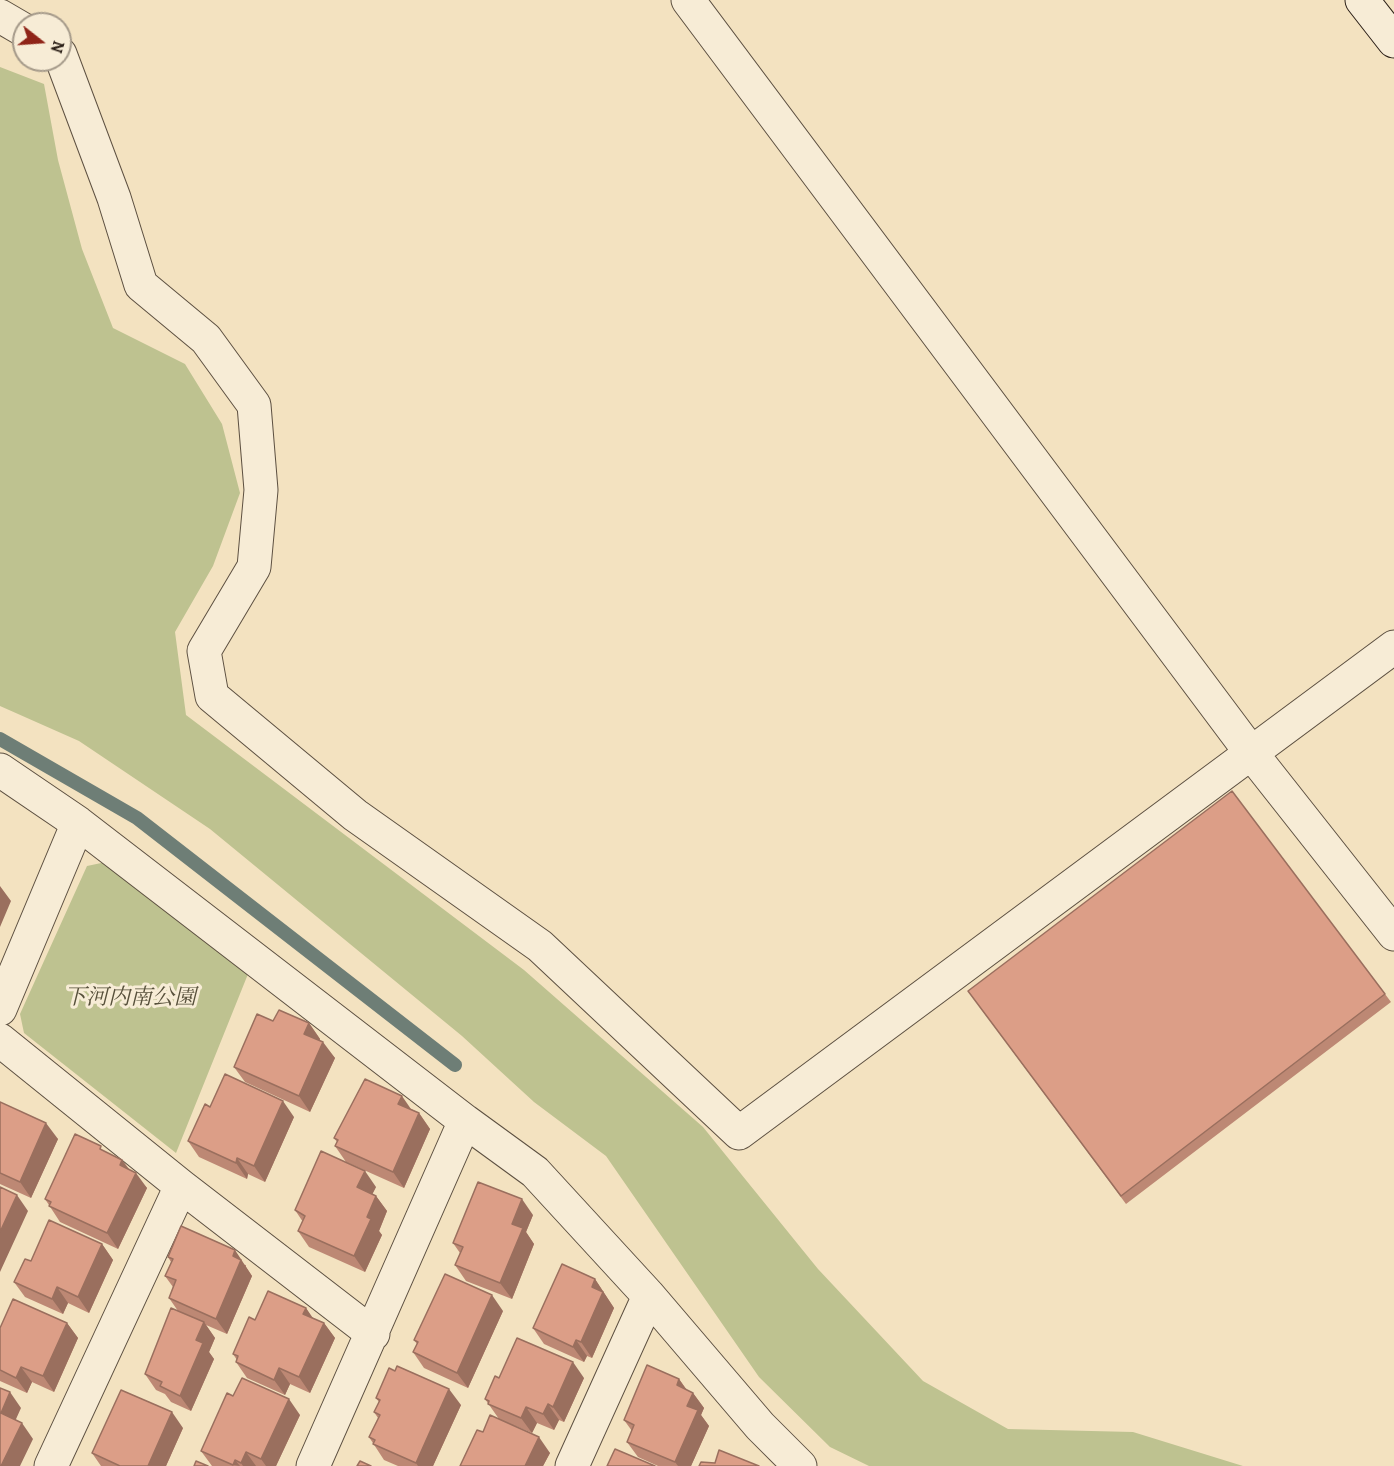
<!DOCTYPE html>
<html>
<head>
<meta charset="utf-8">
<style>
	body { margin:0 }
	#map { position:relative; width:1394px; height:1466px; overflow:hidden; background:#f3e2c0; font-family:Alegreya,serif }
	canvas { display:block }
	.north { position:absolute; left:12px; top:12px; width:60px; height:60px; box-sizing:border-box; background:#f7ecd6; border:2px solid #a59a8a; border-radius:50%; rotate:107deg; font-size:16px; font-weight:700; line-height:24px; text-align:center; color:#2b1f17 }
	.north::after { content:''; display:block; margin:auto; width:21px; height:27px; background:#8f2418; clip-path:polygon(50% 0,100% 100%,50% 72%,0 100%) }
</style>
</head>
<body>
<div id="map">
<canvas width="1394" height="1466"></canvas>
<div class="north">N</div>
</div>
<script>
const ctx = document.querySelector('canvas').getContext('2d');
ctx.lineJoin = 'round';
function fill(path, color) { ctx.fillStyle = color; ctx.fill(path, 'evenodd'); }
function trace(path, color, width, dash) { ctx.strokeStyle = color; ctx.lineWidth = width; ctx.lineCap = dash ? 'butt' : 'round'; ctx.setLineDash(dash || []); ctx.stroke(path); }
function drawText(font, color, halo, rows, align = 'center') {
  ctx.font = font + ' Alegreya,"Noto Serif JP",serif'; ctx.lineWidth = 6; ctx.setLineDash([]); ctx.textBaseline = 'middle'; ctx.strokeStyle = halo; ctx.fillStyle = color; for (const [text, x, y, turn = 0] of rows) {
    ctx.save(); ctx.translate(x, y); ctx.rotate((+turn || 0) * Math.PI / 180); ctx.textAlign = isNaN(turn) ? turn : align; if (halo) ctx.strokeText(text, 0, 0); ctx.fillText(text, 0, 0); ctx.restore();
  }
}
fill(new Path2D(`
	M 0,67 L 44,84 L 58,160 L 82,249 L 113,328 L 185,364 L 222,424 L 240,493 L 213,566 L 175,632 L 186,715 L 524,970 L 703,1127 L 818,1269 L 923,1381 L 1008,1429 L 1133,1432 L 1243,1466 L 869,1466 L 830,1447 L 759,1377 L 606,1156 L 534,1102 L 462,1036 L 210,829 L 79,741 L 0,706 Z
	M 106,862 L 248,974 L 176,1153 L 24,1033 L 20,1014 L 87,866 Z`), '#bec290');
trace(new Path2D(`
	M 0,739 L 137,818 L 455,1065`), '#6e7e76', 14);
const minor = new Path2D(`
	M 688,0 L 1252,754 L 1394,934
	M 0,16 L 24,30
	M 60,54 L 114,198 L 141,285 L 206,339 L 254,405 L 261,490 L 254,567 L 204,651 L 212,696 L 355,815 L 540,946 L 739,1133 L 1394,647
	M 0,770 L 78,823 L 465,1121 L 535,1172 L 649,1296 L 760,1426 L 800,1466
	M 0,1009 L 78,823
	M 0,1040 L 181,1186 L 373,1334
	M 51,1466 L 181,1186
	M 313,1466 L 465,1121
	M 572,1466 L 649,1296`);
const secondary = new Path2D(`
	M 1362,0 L 1394,41`);
trace(minor, '#5d5041', 35);
trace(secondary, '#2b1f17', 35);
trace(minor, '#f7ecd6', 33);
trace(secondary, '#f7ecd6', 33);
fill(new Path2D(`
	M 968,991 L 1385,994 L 1391,1002 L 1126,1204 Z
	M 273,1021 L 309,1023 L 320,1039 L 320,1041 L 335,1058 L 310,1112 L 245,1082 L 234,1067 Z
	M 0,1102 L 58,1139 L 31,1198 L 0,1184 Z
	M 210,1107 L 294,1117 L 265,1182 L 248,1174 L 247,1179 L 199,1157 L 188,1141 Z
	M 411,1109 L 419,1113 L 430,1129 L 404,1188 L 346,1162 L 335,1146 L 337,1142 L 334,1138 Z
	M 104,1151 L 122,1160 L 129,1169 L 147,1188 L 118,1249 L 60,1222 L 45,1199 Z
	M 376,1187 L 372,1194 L 376,1196 L 387,1211 L 379,1231 L 382,1235 L 365,1272 L 309,1247 L 298,1231 L 303,1222 L 295,1210 Z
	M 533,1215 L 526,1232 L 534,1244 L 512,1299 L 466,1281 L 455,1265 L 460,1253 L 453,1243 Z
	M 102,1244 L 113,1260 L 89,1313 L 68,1303 L 63,1314 L 25,1297 L 14,1282 L 31,1261 Z
	M 168,1257 L 246,1265 L 246,1267 L 252,1276 L 227,1334 L 206,1325 L 215,1338 L 209,1352 L 214,1359 L 191,1411 L 171,1402 L 165,1394 L 156,1390 L 145,1374 L 178,1311 L 169,1298 L 173,1287 L 165,1276 L 171,1262 Z
	M 595,1279 L 614,1308 L 592,1358 L 587,1356 L 584,1362 L 544,1344 L 533,1328 Z
	M 306,1308 L 312,1318 L 324,1323 L 335,1338 L 310,1393 L 290,1384 L 285,1395 L 247,1378 L 236,1362 L 237,1360 L 233,1354 L 255,1320 Z
	M 503,1311 L 468,1388 L 424,1368 L 413,1352 L 417,1344 L 414,1340 Z
	M 67,1323 L 78,1338 L 54,1392 L 32,1382 L 27,1393 L 0,1381 L 0,1328 Z
	M 499,1378 L 584,1378 L 564,1422 L 559,1420 L 554,1430 L 537,1423 L 532,1433 L 513,1425 L 550,1453 L 543,1466 L 460,1466 L 483,1432 L 499,1419 L 485,1399 Z
	M 679,1379 L 687,1390 L 693,1393 L 704,1408 L 701,1415 L 709,1426 L 691,1466 L 658,1466 L 638,1457 L 627,1442 L 632,1431 L 624,1420 Z
	M 233,1396 L 300,1415 L 276,1466 L 212,1466 L 201,1451 Z
	M 376,1398 L 461,1405 L 433,1466 L 398,1466 L 384,1460 L 369,1437 L 378,1418 L 374,1412 L 379,1402 Z
	M 183,1428 L 166,1466 L 101,1466 L 92,1453 Z`), '#bd8874');
fill(new Path2D(`
	M 0,886 L 11,901 L 0,927 Z
	M 309,1023 L 320,1039 L 315,1050 L 304,1034 Z
	M 323,1042 L 335,1058 L 310,1112 L 299,1096 Z
	M 402,1096 L 413,1112 L 398,1104 Z
	M 283,1101 L 294,1117 L 265,1182 L 254,1166 Z
	M 419,1113 L 430,1129 L 404,1188 L 393,1172 Z
	M 46,1123 L 58,1139 L 31,1198 L 20,1182 Z
	M 237,1158 L 248,1174 L 247,1179 L 236,1163 Z
	M 122,1160 L 133,1175 L 120,1165 Z
	M 365,1171 L 376,1187 L 368,1203 L 357,1187 Z
	M 136,1173 L 147,1188 L 118,1249 L 107,1233 Z
	M 17,1195 L 28,1211 L 0,1272 L 0,1232 Z
	M 376,1196 L 387,1211 L 379,1231 L 382,1235 L 365,1272 L 354,1256 L 367,1217 Z
	M 522,1199 L 533,1215 L 526,1232 L 534,1244 L 512,1299 L 500,1283 L 512,1224 Z
	M 102,1244 L 113,1260 L 89,1313 L 78,1297 Z
	M 235,1250 L 252,1276 L 227,1334 L 216,1319 L 233,1256 Z
	M 595,1279 L 614,1308 L 592,1358 L 581,1342 L 592,1287 Z
	M 57,1287 L 68,1303 L 63,1314 L 52,1299 Z
	M 492,1295 L 503,1311 L 468,1388 L 457,1373 Z
	M 306,1308 L 317,1324 L 303,1314 Z
	M 204,1322 L 215,1338 L 209,1352 L 214,1359 L 191,1411 L 180,1396 L 196,1340 Z
	M 67,1323 L 78,1338 L 54,1392 L 43,1376 Z
	M 324,1323 L 335,1338 L 310,1393 L 299,1377 Z
	M 576,1340 L 587,1356 L 584,1362 L 573,1347 Z
	M 573,1362 L 584,1378 L 564,1422 L 553,1407 Z
	M 21,1367 L 32,1382 L 27,1393 L 16,1378 Z
	M 279,1368 L 290,1384 L 285,1395 L 274,1380 Z
	M 679,1379 L 690,1395 L 677,1385 Z
	M 449,1389 L 461,1405 L 433,1466 L 418,1466 L 416,1463 Z
	M 10,1392 L 21,1408 L 12,1428 L 1,1413 Z
	M 693,1393 L 704,1408 L 701,1415 L 709,1426 L 691,1466 L 678,1466 L 675,1462 L 687,1406 Z
	M 289,1399 L 300,1415 L 276,1466 L 266,1466 L 261,1459 Z
	M 548,1404 L 559,1420 L 554,1430 L 543,1414 Z
	M 526,1407 L 537,1423 L 532,1433 L 521,1418 Z
	M 172,1412 L 183,1428 L 166,1466 L 148,1466 Z
	M 22,1423 L 33,1439 L 20,1466 L 1,1466 Z
	M 539,1437 L 550,1453 L 543,1466 L 525,1466 Z
	M 246,1452 L 256,1466 L 243,1466 L 241,1463 Z
	M 235,1460 L 240,1466 L 233,1465 Z`), '#9a6f5e');
const building = new Path2D(`
	M 1232,791 L 1385,994 L 1121,1196 L 968,991 Z
	M 279,1010 L 309,1023 L 304,1034 L 323,1042 L 299,1096 L 234,1067 L 257,1014 L 273,1021 Z
	M 225,1074 L 283,1101 L 254,1166 L 237,1158 L 236,1163 L 188,1141 L 205,1104 L 210,1107 Z
	M 365,1079 L 402,1096 L 398,1104 L 419,1113 L 393,1172 L 335,1146 L 338,1140 L 334,1138 Z
	M 0,1102 L 46,1123 L 20,1182 L 0,1173 Z
	M 75,1134 L 101,1146 L 100,1149 L 122,1160 L 120,1165 L 136,1173 L 107,1233 L 49,1206 L 51,1202 L 45,1199 Z
	M 321,1151 L 365,1171 L 357,1187 L 376,1196 L 367,1217 L 371,1219 L 354,1256 L 298,1231 L 305,1216 L 295,1210 Z
	M 478,1182 L 522,1199 L 512,1224 L 523,1228 L 500,1283 L 455,1265 L 463,1247 L 453,1243 Z
	M 0,1187 L 17,1195 L 0,1232 Z
	M 49,1220 L 102,1244 L 78,1297 L 57,1287 L 52,1299 L 14,1282 L 25,1259 L 31,1261 Z
	M 181,1226 L 235,1250 L 233,1256 L 241,1260 L 216,1319 L 169,1298 L 176,1280 L 165,1276 L 173,1259 L 168,1257 Z
	M 562,1264 L 595,1279 L 592,1287 L 603,1292 L 581,1342 L 576,1340 L 573,1347 L 533,1328 Z
	M 445,1274 L 492,1295 L 457,1373 L 413,1352 L 418,1342 L 414,1340 Z
	M 268,1291 L 306,1308 L 303,1314 L 324,1323 L 299,1377 L 279,1368 L 274,1380 L 236,1362 L 238,1356 L 233,1354 L 249,1317 L 255,1320 Z
	M 13,1299 L 67,1323 L 43,1376 L 21,1367 L 16,1378 L 0,1370 L 0,1328 Z
	M 171,1308 L 204,1322 L 196,1340 L 203,1343 L 180,1396 L 160,1386 L 162,1382 L 145,1374 Z
	M 517,1338 L 573,1362 L 553,1407 L 548,1404 L 543,1414 L 526,1407 L 521,1418 L 488,1404 L 489,1401 L 485,1399 L 495,1376 L 499,1378 Z
	M 647,1365 L 679,1379 L 677,1385 L 693,1393 L 687,1406 L 698,1410 L 675,1462 L 627,1442 L 634,1425 L 624,1420 Z
	M 397,1366 L 449,1389 L 416,1463 L 373,1444 L 375,1440 L 369,1437 L 380,1415 L 374,1412 L 380,1400 L 376,1398 L 389,1368 L 395,1371 Z
	M 242,1378 L 289,1399 L 261,1459 L 246,1452 L 241,1463 L 235,1460 L 233,1465 L 201,1451 L 227,1393 L 233,1396 Z
	M 0,1388 L 10,1392 L 1,1413 L 22,1423 L 1,1466 L 0,1466 Z
	M 121,1390 L 172,1412 L 148,1466 L 120,1466 L 92,1453 Z
	M 490,1415 L 539,1437 L 525,1466 L 460,1466 L 477,1430 L 483,1432 Z
	M 615,1449 L 655,1466 L 607,1466 Z
	M 719,1450 L 759,1466 L 699,1466 L 701,1462 L 715,1463 Z
	M 196,1461 L 208,1466 L 194,1466 Z
	M 360,1461 L 371,1466 L 357,1466 Z`);
fill(building, '#dc9e87');
trace(building, '#9a6f5e', 1.5);
drawText('italic 22px', '#57503b', '#f7ecd6', [
	["下河内南公園",130,999]
]);
</script>
</body>
</html>
